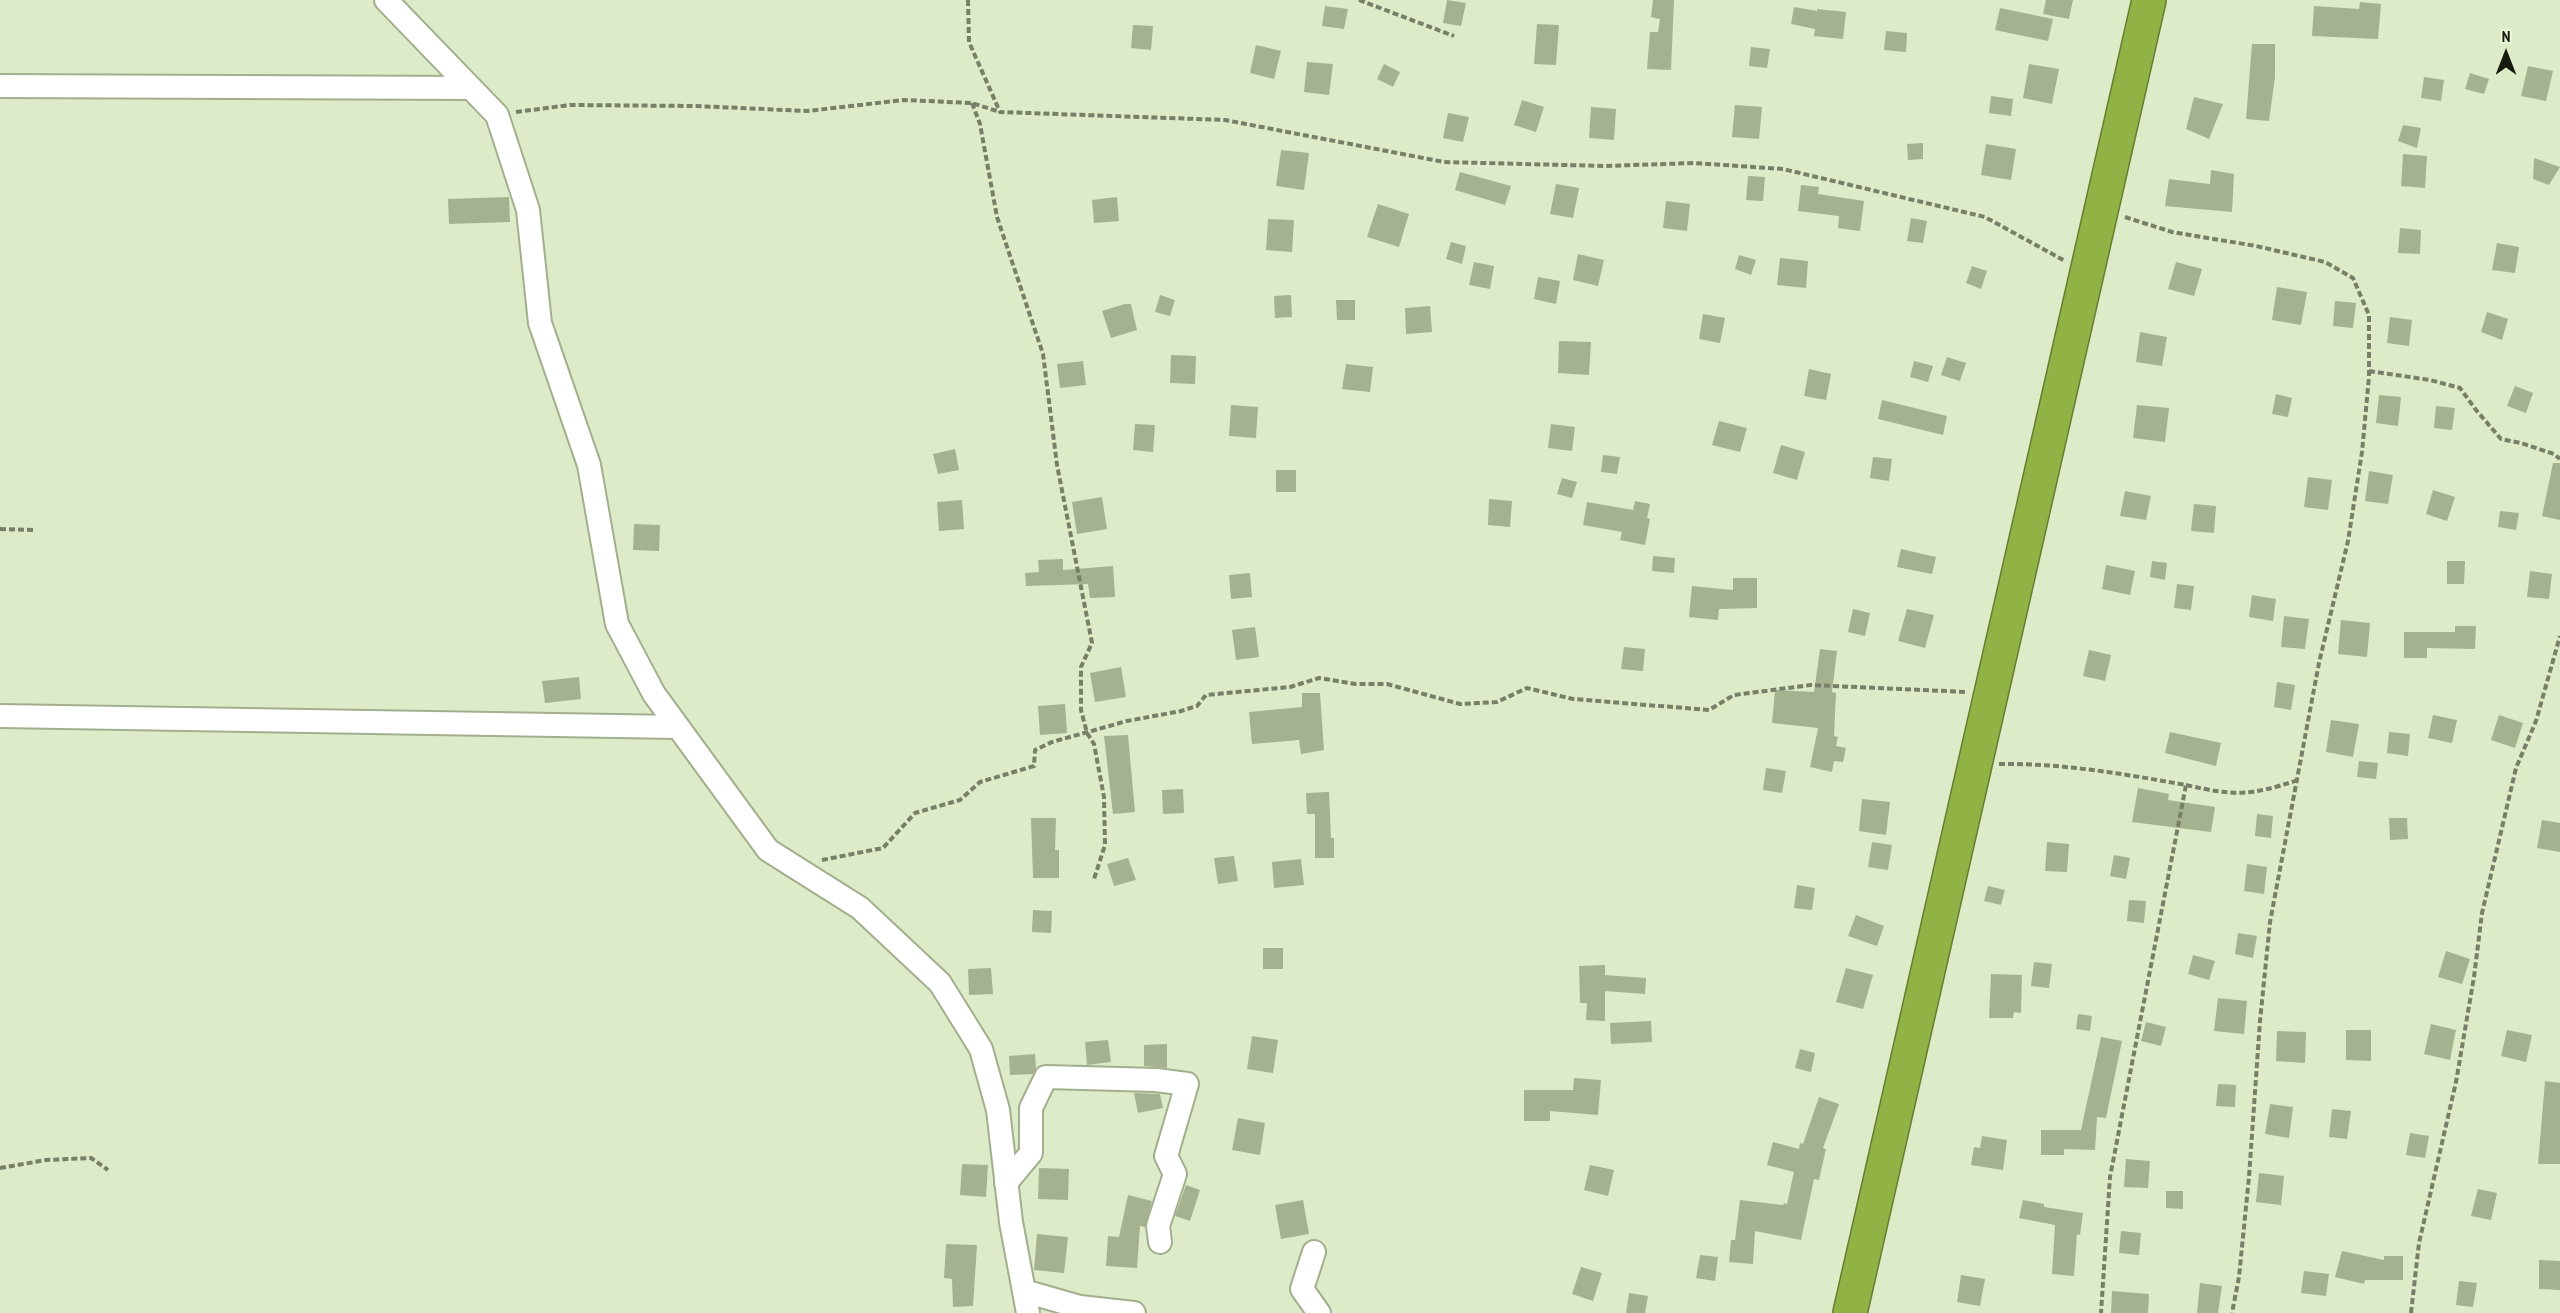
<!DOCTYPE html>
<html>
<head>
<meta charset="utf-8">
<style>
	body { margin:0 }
	#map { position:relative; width:2560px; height:1313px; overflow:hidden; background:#deebc8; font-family:"PT Sans Narrow",sans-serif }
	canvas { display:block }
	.north { position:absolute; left:2476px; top:24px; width:60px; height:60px; -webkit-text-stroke:4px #ecf9d5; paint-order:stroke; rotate:0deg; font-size:16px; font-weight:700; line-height:24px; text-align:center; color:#171b0f }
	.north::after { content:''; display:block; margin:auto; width:21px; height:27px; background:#171b0f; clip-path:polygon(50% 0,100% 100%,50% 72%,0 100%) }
</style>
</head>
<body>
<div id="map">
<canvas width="2560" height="1313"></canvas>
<div class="north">N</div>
</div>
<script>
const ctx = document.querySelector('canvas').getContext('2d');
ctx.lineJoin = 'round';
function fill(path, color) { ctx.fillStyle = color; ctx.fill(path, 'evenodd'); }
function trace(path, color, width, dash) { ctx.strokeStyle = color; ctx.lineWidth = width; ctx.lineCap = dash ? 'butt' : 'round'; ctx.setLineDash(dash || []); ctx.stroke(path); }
fill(new Path2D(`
	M 1447,0 L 1466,3 L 1461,26 L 1443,23 Z
	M 1653,0 L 1674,0 L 1671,70 L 1647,69 L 1650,32 L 1658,32 L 1660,19 L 1651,17 Z
	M 2046,0 L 2073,0 L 2069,19 L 2043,14 Z
	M 2360,2 L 2381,4 L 2378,39 L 2312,36 L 2314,6 L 2359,9 Z
	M 1325,6 L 1348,9 L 1344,29 L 1322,26 Z
	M 1794,7 L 1817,11 L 1817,9 L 1846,12 L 1843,39 L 1814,36 L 1815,29 L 1791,24 Z
	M 2000,8 L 2053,19 L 2048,41 L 1995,30 Z
	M 1537,24 L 1559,25 L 1556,65 L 1534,64 Z
	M 1133,25 L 1153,26 L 1151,50 L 1131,48 Z
	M 1886,31 L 1907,33 L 1906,52 L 1884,50 Z
	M 2252,44 L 2275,44 L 2275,77 L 2269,121 L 2246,119 Z
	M 1256,45 L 1281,51 L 1274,79 L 1250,73 Z
	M 1751,47 L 1770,49 L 1767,68 L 1749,66 Z
	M 1307,62 L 1333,64 L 1329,95 L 1304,92 Z
	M 1384,64 L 1400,72 L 1393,87 L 1377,79 Z
	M 2029,64 L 2059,69 L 2052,104 L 2023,98 Z
	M 2528,66 L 2553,71 L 2546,101 L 2521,96 Z
	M 2470,73 L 2489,79 L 2484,94 L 2465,89 Z
	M 2424,77 L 2444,80 L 2441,101 L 2421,98 Z
	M 1991,96 L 2013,99 L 2011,116 L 1989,113 Z
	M 2194,97 L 2223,104 L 2209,139 L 2186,129 Z
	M 1522,100 L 1544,107 L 1536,132 L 1514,125 Z
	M 1735,105 L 1762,107 L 1759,139 L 1732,137 Z
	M 1591,107 L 1616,109 L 1614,140 L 1589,138 Z
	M 1448,113 L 1469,117 L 1463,142 L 1443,138 Z
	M 2403,125 L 2421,128 L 2417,148 L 2398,141 Z
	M 1923,143 L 1923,159 L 1908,160 L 1907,144 Z
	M 1986,144 L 2016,149 L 2011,180 L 1981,175 Z
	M 1281,150 L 1309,153 L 1304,190 L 1276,186 Z
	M 2403,154 L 2427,156 L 2425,188 L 2401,186 Z
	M 2534,158 L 2560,167 L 2549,185 L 2533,179 Z
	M 2211,170 L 2234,174 L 2232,212 L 2165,206 L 2169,179 L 2210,184 Z
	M 1460,172 L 1511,186 L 1505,205 L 1455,190 Z
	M 1748,176 L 1765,177 L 1763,201 L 1746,200 Z
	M 1556,184 L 1579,188 L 1573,218 L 1550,214 Z
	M 1801,185 L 1819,187 L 1818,194 L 1864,201 L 1860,231 L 1838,228 L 1839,216 L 1798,211 Z
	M 509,197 L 510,222 L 449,224 L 448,199 Z
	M 1117,197 L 1119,221 L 1094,223 L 1092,200 Z
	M 1666,201 L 1690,204 L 1687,231 L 1663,228 Z
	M 1378,204 L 1409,214 L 1399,247 L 1367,237 Z
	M 1911,218 L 1927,221 L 1923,243 L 1907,241 Z
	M 1268,219 L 1294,220 L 1292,252 L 1266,250 Z
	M 2400,228 L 2421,230 L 2420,254 L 2398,253 Z
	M 1451,242 L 1466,246 L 1462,264 L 1446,259 Z
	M 2497,243 L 2519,247 L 2515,273 L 2492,270 Z
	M 1578,254 L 1604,260 L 1598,286 L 1573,280 Z
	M 1739,255 L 1756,260 L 1751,275 L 1735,269 Z
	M 1780,258 L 1808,261 L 1806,288 L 1777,285 Z
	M 1474,262 L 1494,266 L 1490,289 L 1469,285 Z
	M 2176,262 L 2202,269 L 2194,296 L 2168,289 Z
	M 1972,266 L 1987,271 L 1981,289 L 1966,283 Z
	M 1538,277 L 1560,281 L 1556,304 L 1534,299 Z
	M 2277,287 L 2307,292 L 2301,325 L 2272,320 Z
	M 1160,295 L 1175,300 L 1170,316 L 1155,312 Z
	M 1291,295 L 1292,317 L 1275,318 L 1274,296 Z
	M 1336,300 L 1355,300 L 1355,320 L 1337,320 Z
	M 2335,301 L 2356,303 L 2353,328 L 2333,326 Z
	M 1125,304 L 1131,304 L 1137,330 L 1111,338 L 1102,311 Z
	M 1430,306 L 1432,332 L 1406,334 L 1405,308 Z
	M 2487,312 L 2508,319 L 2502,340 L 2481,332 Z
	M 1703,314 L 1725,318 L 1720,343 L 1699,339 Z
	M 2390,317 L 2412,320 L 2409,346 L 2387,343 Z
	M 2140,332 L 2167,337 L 2162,366 L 2136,362 Z
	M 1559,341 L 1591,342 L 1589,375 L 1558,373 Z
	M 1171,355 L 1196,356 L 1195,384 L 1170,383 Z
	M 1947,357 L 1966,363 L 1960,381 L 1941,375 Z
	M 1083,361 L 1086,385 L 1060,388 L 1057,364 Z
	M 1914,361 L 1933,366 L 1928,382 L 1910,377 Z
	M 1346,364 L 1373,367 L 1370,392 L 1342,389 Z
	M 1809,369 L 1831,374 L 1826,400 L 1804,396 Z
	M 2515,386 L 2533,393 L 2526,413 L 2507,406 Z
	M 2276,394 L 2292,398 L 2288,417 L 2272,414 Z
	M 2379,395 L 2401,397 L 2398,426 L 2376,423 Z
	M 1882,400 L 1947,416 L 1943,435 L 1878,419 Z
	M 1231,405 L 1258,407 L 1256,438 L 1229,436 Z
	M 2137,405 L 2169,408 L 2165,442 L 2133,438 Z
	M 2436,406 L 2455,408 L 2452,430 L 2434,428 Z
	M 1719,421 L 1747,428 L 1740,452 L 1712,445 Z
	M 1135,424 L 1155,425 L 1153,452 L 1133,450 Z
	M 1551,424 L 1575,427 L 1572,451 L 1548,448 Z
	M 1781,445 L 1805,452 L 1797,480 L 1773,473 Z
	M 955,449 L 959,470 L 938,474 L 933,454 Z
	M 1603,455 L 1620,457 L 1617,474 L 1601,472 Z
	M 1873,457 L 1892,459 L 1889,481 L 1870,478 Z
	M 2553,463 L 2560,463 L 2560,520 L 2542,516 Z
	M 1276,470 L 1296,470 L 1296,492 L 1276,492 Z
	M 2369,471 L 2393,475 L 2388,504 L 2365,501 Z
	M 2308,477 L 2332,480 L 2328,510 L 2304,507 Z
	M 1562,478 L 1577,482 L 1572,498 L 1557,494 Z
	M 2433,490 L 2455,497 L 2447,521 L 2426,514 Z
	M 2125,491 L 2151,496 L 2146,520 L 2120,516 Z
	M 1102,497 L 1107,529 L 1077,534 L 1072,502 Z
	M 1489,499 L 1512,501 L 1510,527 L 1488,525 Z
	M 962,500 L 964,529 L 939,531 L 937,502 Z
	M 1635,501 L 1650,504 L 1647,518 L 1650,519 L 1645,545 L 1620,540 L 1622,532 L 1583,525 L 1587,502 L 1633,510 Z
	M 2194,504 L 2216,506 L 2214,533 L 2191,531 Z
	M 2500,511 L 2519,513 L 2516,530 L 2498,527 Z
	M 634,524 L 660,525 L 659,551 L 633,550 Z
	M 1901,549 L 1936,557 L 1932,574 L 1897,567 Z
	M 1653,556 L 1675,558 L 1674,573 L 1652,571 Z
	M 1063,559 L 1063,570 L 1113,566 L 1115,597 L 1090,598 L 1088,584 L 1026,586 L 1025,573 L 1039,572 L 1038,560 Z
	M 2152,561 L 2167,563 L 2165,580 L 2150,577 Z
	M 2447,561 L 2465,561 L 2464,584 L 2447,584 Z
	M 2106,565 L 2135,571 L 2130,595 L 2102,589 Z
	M 2530,571 L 2552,574 L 2549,599 L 2527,597 Z
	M 1250,573 L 1252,597 L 1231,599 L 1229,575 Z
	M 1733,578 L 1757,578 L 1757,608 L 1719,609 L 1718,620 L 1689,617 L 1692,586 L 1733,590 Z
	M 2177,584 L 2194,586 L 2191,610 L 2174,608 Z
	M 2252,595 L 2276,599 L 2273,621 L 2249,617 Z
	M 1853,609 L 1870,613 L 1865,636 L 1848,632 Z
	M 1907,609 L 1934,615 L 1925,648 L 1898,641 Z
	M 2284,616 L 2309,619 L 2305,649 L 2281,647 Z
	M 2341,620 L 2370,623 L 2367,657 L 2338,654 Z
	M 2455,626 L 2476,626 L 2475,649 L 2427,648 L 2427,658 L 2404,658 L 2404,632 L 2455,632 Z
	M 1255,627 L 1259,657 L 1236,660 L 1232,630 Z
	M 1624,647 L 1645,649 L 1643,671 L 1621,669 Z
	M 1820,649 L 1837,651 L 1832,692 L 1836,693 L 1834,736 L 1838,737 L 1836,746 L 1846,748 L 1843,762 L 1834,761 L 1832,772 L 1810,767 L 1818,728 L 1772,723 L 1775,690 L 1814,692 Z
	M 2089,650 L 2111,655 L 2105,681 L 2083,676 Z
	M 1121,667 L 1126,697 L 1095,702 L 1090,673 Z
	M 579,677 L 581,699 L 545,703 L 542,681 Z
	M 2277,682 L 2295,685 L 2291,710 L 2274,707 Z
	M 1302,693 L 1320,693 L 1324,750 L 1301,754 L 1299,740 L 1252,744 L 1249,712 L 1302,707 Z
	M 1065,704 L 1067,733 L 1040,735 L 1038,706 Z
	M 2433,715 L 2457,720 L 2452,743 L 2428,738 Z
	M 2499,715 L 2523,723 L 2515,748 L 2491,740 Z
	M 2331,720 L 2359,724 L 2353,757 L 2326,752 Z
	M 2170,732 L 2221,743 L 2216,766 L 2165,753 Z
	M 2389,732 L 2410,734 L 2408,756 L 2387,753 Z
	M 1128,735 L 1135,812 L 1113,814 L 1104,736 Z
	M 2359,761 L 2378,763 L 2376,779 L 2357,777 Z
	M 1766,768 L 1786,771 L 1782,793 L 1763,790 Z
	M 2138,788 L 2169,794 L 2168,800 L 2215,807 L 2211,832 L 2132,822 Z
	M 1183,789 L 1184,813 L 1163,814 L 1162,790 Z
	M 1329,792 L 1331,838 L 1334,838 L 1334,858 L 1315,858 L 1315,814 L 1307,814 L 1306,793 Z
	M 1862,799 L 1890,802 L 1886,835 L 1859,831 Z
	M 2257,814 L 2273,816 L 2271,838 L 2255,836 Z
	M 1031,818 L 1056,818 L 1055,850 L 1059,850 L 1059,878 L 1033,878 Z
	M 2389,818 L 2407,818 L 2408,839 L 2390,840 Z
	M 2542,820 L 2560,823 L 2560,852 L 2537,848 Z
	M 1872,842 L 1892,845 L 1888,870 L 1868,867 Z
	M 2047,842 L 2069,844 L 2067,872 L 2045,871 Z
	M 2114,855 L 2130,858 L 2126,879 L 2110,876 Z
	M 1234,856 L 1238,881 L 1218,884 L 1214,858 Z
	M 1128,858 L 1136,880 L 1114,886 L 1107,864 Z
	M 1301,859 L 1304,885 L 1274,888 L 1272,862 Z
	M 2247,864 L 2267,867 L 2264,894 L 2244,891 Z
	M 1797,885 L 1815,888 L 1812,910 L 1794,908 Z
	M 1988,886 L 2005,890 L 2001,905 L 1984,901 Z
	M 2129,900 L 2146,901 L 2144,923 L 2127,921 Z
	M 1033,910 L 1052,911 L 1051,933 L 1032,932 Z
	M 1856,915 L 1884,926 L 1877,946 L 1848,936 Z
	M 2238,933 L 2257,936 L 2253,958 L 2235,954 Z
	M 1263,948 L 1283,948 L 1283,969 L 1263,969 Z
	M 2446,951 L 2470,959 L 2462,984 L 2438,977 Z
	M 2193,955 L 2215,961 L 2209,980 L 2188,974 Z
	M 2034,962 L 2052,964 L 2049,988 L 2031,986 Z
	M 1605,965 L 1605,975 L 1646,978 L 1645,994 L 1605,991 L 1605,1021 L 1586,1020 L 1587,1003 L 1580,1003 L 1579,966 Z
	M 991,968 L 993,994 L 969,995 L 968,969 Z
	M 1846,968 L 1873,975 L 1863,1009 L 1836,1002 Z
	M 1991,974 L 2022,975 L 2021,1013 L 2014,1012 L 2013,1018 L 1989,1018 Z
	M 2218,998 L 2247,1001 L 2244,1034 L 2214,1031 Z
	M 2078,1014 L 2092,1016 L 2090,1031 L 2076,1029 Z
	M 1651,1021 L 1652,1042 L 1611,1044 L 1610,1023 Z
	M 2146,1022 L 2166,1027 L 2161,1046 L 2141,1041 Z
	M 2431,1024 L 2456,1030 L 2450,1060 L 2424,1054 Z
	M 2346,1030 L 2371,1030 L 2371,1061 L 2346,1060 Z
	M 2507,1030 L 2532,1035 L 2526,1062 L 2501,1056 Z
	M 2277,1031 L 2306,1032 L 2305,1063 L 2276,1061 Z
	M 1252,1036 L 1278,1040 L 1273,1073 L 1247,1069 Z
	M 2101,1037 L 2122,1041 L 2106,1118 L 2097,1117 L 2095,1150 L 2064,1149 L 2064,1155 L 2041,1155 L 2041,1130 L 2081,1130 Z
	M 1108,1040 L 1111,1062 L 1087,1065 L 1085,1042 Z
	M 1167,1044 L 1167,1068 L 1144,1066 L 1144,1045 Z
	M 1800,1049 L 1815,1053 L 1811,1072 L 1795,1068 Z
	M 1035,1054 L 1036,1069 L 1033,1074 L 1010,1075 L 1009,1056 Z
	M 1574,1078 L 1601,1080 L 1598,1115 L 1550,1111 L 1550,1121 L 1524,1121 L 1524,1090 L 1573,1090 Z
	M 2545,1081 L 2560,1083 L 2560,1164 L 2538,1164 Z
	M 2218,1084 L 2236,1085 L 2235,1107 L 2216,1106 Z
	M 1134,1093 L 1160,1094 L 1163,1108 L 1138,1113 Z
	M 1819,1097 L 1839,1104 L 1823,1148 L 1826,1149 L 1819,1180 L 1814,1179 L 1801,1240 L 1755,1231 L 1753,1264 L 1729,1262 L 1731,1240 L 1735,1240 L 1740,1200 L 1783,1205 L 1784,1203 L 1787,1204 L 1794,1172 L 1767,1165 L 1773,1142 L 1799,1149 L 1800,1143 L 1803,1144 Z
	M 2270,1104 L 2293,1107 L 2289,1138 L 2265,1134 Z
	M 2332,1109 L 2351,1111 L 2347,1139 L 2329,1137 Z
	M 1238,1118 L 1265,1123 L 1260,1155 L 1232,1150 Z
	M 2410,1133 L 2429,1136 L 2425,1158 L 2406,1155 Z
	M 1982,1136 L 2007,1140 L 2003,1170 L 1971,1165 L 1974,1147 L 1980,1148 Z
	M 2126,1159 L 2150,1161 L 2148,1188 L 2124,1187 Z
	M 962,1164 L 988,1165 L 986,1197 L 960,1195 Z
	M 1590,1165 L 1614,1170 L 1608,1196 L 1584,1190 Z
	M 1039,1168 L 1069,1169 L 1068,1200 L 1038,1199 Z
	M 2259,1173 L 2284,1176 L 2281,1205 L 2256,1202 Z
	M 1186,1185 L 1200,1190 L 1190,1221 L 1175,1216 Z
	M 2478,1189 L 2497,1193 L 2491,1220 L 2471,1216 Z
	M 2166,1191 L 2183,1191 L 2183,1209 L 2166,1208 Z
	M 1128,1195 L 1152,1201 L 1145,1227 L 1140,1226 L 1137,1268 L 1106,1266 L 1108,1236 L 1119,1237 Z
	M 1303,1200 L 1309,1234 L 1281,1239 L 1275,1205 Z
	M 2023,1200 L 2044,1204 L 2044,1207 L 2083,1213 L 2080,1235 L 2077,1234 L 2074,1276 L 2052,1274 L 2055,1225 L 2019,1218 Z
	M 2121,1231 L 2141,1233 L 2139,1255 L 2119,1253 Z
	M 1037,1234 L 1068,1237 L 1064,1273 L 1034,1270 Z
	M 946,1244 L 977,1245 L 973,1306 L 953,1307 L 952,1279 L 944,1278 Z
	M 2342,1251 L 2384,1260 L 2384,1256 L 2403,1256 L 2403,1280 L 2365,1280 L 2364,1284 L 2335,1277 Z
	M 1700,1255 L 1718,1257 L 1715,1281 L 1696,1278 Z
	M 2539,1260 L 2560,1261 L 2560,1290 L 2539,1289 Z
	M 1581,1267 L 1602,1273 L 1593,1301 L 1572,1294 Z
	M 2304,1271 L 2329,1274 L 2326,1296 L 2301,1293 Z
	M 1961,1275 L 1985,1279 L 1980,1306 L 1957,1302 Z
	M 2459,1281 L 2477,1283 L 2473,1307 L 2456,1305 Z
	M 2200,1283 L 2222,1286 L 2218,1313 L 2197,1313 Z
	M 2112,1291 L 2149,1294 L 2148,1313 L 2111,1313 Z
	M 1629,1293 L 1648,1296 L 1645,1313 L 1626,1313 Z`), '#a5b290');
const minor = new Path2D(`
	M 386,0 L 497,115 L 528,210 L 540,323 L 589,465 L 617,624 L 654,694 L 768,850 L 860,908 L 940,983 L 981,1049 L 998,1110 L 1011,1222 L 1028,1313
	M 0,86 L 471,88
	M 0,716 L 678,727
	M 1006,1183 L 1031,1153 L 1031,1108 L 1046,1077 L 1156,1080 L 1187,1084 L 1166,1156 L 1175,1174 L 1158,1226 L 1160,1242
	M 1314,1252 L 1302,1289 L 1319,1313
	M 1024,1291 L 1080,1307 L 1134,1313`);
const highway = new Path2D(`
	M 1850,1313 L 2149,0`);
trace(minor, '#a2af8d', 26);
trace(highway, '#667d31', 36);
trace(new Path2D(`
	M 968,0 L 969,42 L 1000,112 L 1225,120 L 1444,162 L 1605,166 L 1694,163 L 1783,169 L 1985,217 L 2065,261
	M 1359,0 L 1454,36
	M 972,103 L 980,124 L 997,217 L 1043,354 L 1057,465 L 1092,643 L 1081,667 L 1081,710 L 1087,733 L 1094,744 L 1104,797 L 1105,845 L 1094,879
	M 516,112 L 570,105 L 696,106 L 807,111 L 904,100 L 972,103 L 1000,112
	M 2125,217 L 2172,232 L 2256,246 L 2325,262 L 2353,278 L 2369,315 L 2369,377 L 2362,452 L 2348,541 L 2319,663 L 2270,922 L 2260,1021 L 2249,1177 L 2239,1277 L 2232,1313
	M 2369,371 L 2430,380 L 2460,388 L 2476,410 L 2501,439 L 2521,443 L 2554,454 L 2560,459
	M 0,529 L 34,530
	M 1999,764 C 2062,763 2124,774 2186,785 L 2110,1177 L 2101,1313
	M 2186,785 C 2234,796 2250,796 2298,780
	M 822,860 L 883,848 L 915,813 L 960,800 L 980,782 L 1034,766 L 1035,750 L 1052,742 L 1127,721 L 1181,711 L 1197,706 L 1206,695 L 1290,687 L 1319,678 L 1355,684 L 1387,684 L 1460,704 L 1497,702 L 1527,688 L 1573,699 L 1709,710 L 1734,695 L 1811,685 L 1967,692
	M 0,1168 L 46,1160 L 91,1158 L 108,1170
	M 2411,1313 L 2419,1243 L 2456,1082 L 2474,977 L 2482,913 L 2516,768 L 2536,721 L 2560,636`), '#777f68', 4, [6, 3]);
trace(minor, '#fff', 22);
trace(highway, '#91b244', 33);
</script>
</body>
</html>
